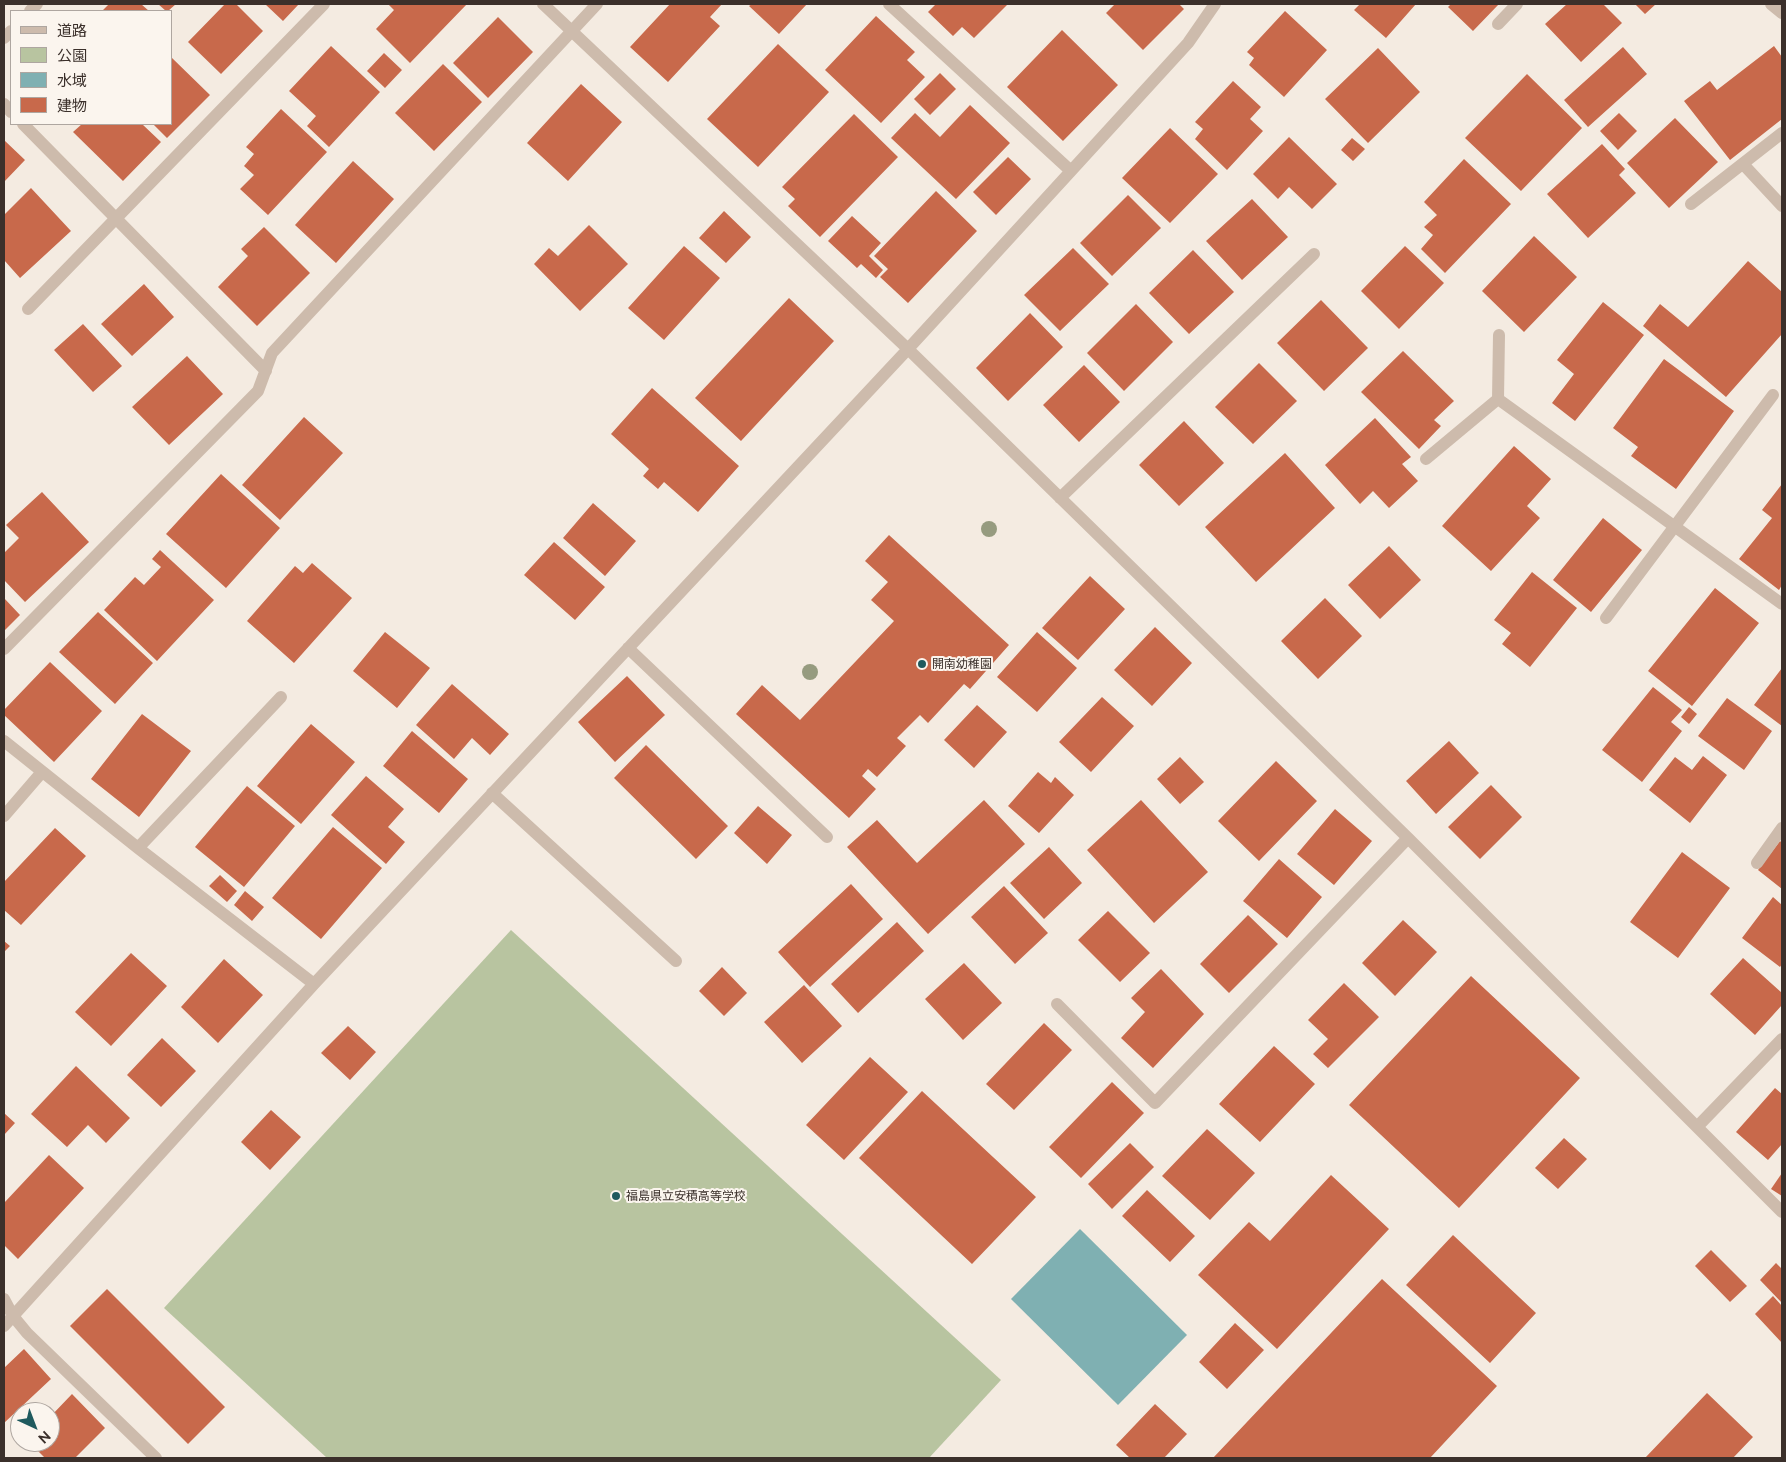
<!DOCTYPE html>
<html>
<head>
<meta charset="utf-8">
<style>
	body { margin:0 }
	#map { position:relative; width:1786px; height:1462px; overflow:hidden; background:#f4ebe1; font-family:Raleway,"Noto Sans JP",sans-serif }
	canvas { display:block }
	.frame { position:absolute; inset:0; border:5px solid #3b302b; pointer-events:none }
	.legend { position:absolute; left:10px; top:10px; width:162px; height:115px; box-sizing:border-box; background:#fbf5ee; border:1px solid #aea6a0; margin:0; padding:6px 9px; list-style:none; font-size:15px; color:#3b302b }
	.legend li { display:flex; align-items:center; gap:10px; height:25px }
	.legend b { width:25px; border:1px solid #aea6a0 }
	.north { position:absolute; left:10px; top:1402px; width:50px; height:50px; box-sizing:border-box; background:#fbf5ee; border:1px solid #aea6a0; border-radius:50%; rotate:137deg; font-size:14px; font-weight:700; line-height:20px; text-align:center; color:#3b302b }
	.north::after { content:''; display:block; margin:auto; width:18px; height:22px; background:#1f5a5e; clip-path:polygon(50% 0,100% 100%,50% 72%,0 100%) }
</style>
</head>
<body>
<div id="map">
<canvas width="1786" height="1462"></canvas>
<div class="frame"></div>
<ul class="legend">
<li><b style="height:6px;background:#cdbbac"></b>道路</li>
<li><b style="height:14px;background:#b8c4a0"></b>公園</li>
<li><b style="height:14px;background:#7fb0b2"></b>水域</li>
<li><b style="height:14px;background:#c8694b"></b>建物</li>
</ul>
<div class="north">N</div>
</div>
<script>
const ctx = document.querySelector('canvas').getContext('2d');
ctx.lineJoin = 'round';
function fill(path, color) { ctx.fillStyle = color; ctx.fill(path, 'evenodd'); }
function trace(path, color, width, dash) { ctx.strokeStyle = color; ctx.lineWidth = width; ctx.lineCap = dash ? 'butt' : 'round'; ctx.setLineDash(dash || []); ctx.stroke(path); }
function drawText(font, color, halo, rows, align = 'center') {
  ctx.font = font + ' Raleway,"Noto Sans JP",sans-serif'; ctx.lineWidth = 4; ctx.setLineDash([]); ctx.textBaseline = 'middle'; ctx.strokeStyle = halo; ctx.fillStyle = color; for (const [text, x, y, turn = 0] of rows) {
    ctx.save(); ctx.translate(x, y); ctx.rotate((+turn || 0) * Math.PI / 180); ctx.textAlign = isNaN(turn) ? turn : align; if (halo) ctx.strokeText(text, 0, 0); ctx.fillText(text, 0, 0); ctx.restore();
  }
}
fill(new Path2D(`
	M 511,930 L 1001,1380 L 929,1458 L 327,1458 L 164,1308 Z`), '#b8c4a0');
fill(new Path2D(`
	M 1080,1229 L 1187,1335 L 1118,1405 L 1011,1299 Z`), '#7fb0b2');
fill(new Path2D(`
	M 109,4 L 141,4 L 149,11 L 102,11 Z
	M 158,4 L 176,4 L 168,11 L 166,11 Z
	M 225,4 L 236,4 L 263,31 L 221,74 L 188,42 Z
	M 265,4 L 299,4 L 283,21 Z
	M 388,4 L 467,4 L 410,63 L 376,29 L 394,10 Z
	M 670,4 L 722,4 L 710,17 L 720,26 L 668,82 L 630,47 Z
	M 752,4 L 807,4 L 779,34 L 749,6 Z
	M 936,4 L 1008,4 L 974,38 L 962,27 L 953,36 L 928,12 Z
	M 1115,4 L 1179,4 L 1184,9 L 1143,50 L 1106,13 Z
	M 1360,4 L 1416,4 L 1386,38 L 1354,10 Z
	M 1451,4 L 1499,4 L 1473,31 L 1448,7 Z
	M 1567,4 L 1603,4 L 1622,23 L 1581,62 L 1545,24 Z
	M 1635,4 L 1656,4 L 1645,14 Z
	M 1285,11 L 1327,50 L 1284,97 L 1249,65 L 1254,58 L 1247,52 Z
	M 876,16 L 915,52 L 907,60 L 925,77 L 881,123 L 825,70 Z
	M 498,17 L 533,52 L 488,98 L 453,63 Z
	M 1062,30 L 1118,85 L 1063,141 L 1007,87 Z
	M 778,44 L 829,92 L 758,167 L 707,119 Z
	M 331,46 L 380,92 L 329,147 L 307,126 L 316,116 L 289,91 Z
	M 1774,46 L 1782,57 L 1782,119 L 1730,160 L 1684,101 L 1710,81 L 1717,90 Z
	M 1623,47 L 1647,74 L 1588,127 L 1564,100 Z
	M 1378,48 L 1420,92 L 1368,143 L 1325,99 Z
	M 384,53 L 402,70 L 385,88 L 367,71 Z
	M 171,57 L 210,95 L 167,138 L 153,124 L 171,124 Z
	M 443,64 L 482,102 L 434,151 L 395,113 Z
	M 940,73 L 956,89 L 930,115 L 914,99 Z
	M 1527,74 L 1582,128 L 1521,191 L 1465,138 Z
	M 1233,81 L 1261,107 L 1250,119 L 1263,131 L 1227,170 L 1195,139 L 1203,129 L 1195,122 Z
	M 581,84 L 622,122 L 568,181 L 527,143 Z
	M 970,105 L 1010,143 L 956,199 L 891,138 L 915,113 L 940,137 Z
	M 281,109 L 327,152 L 268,215 L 240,189 L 254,175 L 244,166 L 254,154 L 246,147 Z
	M 1619,113 L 1637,131 L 1618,150 L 1600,131 Z
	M 854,114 L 898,157 L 820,237 L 788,206 L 795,199 L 782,187 Z
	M 1675,118 L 1718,162 L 1669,208 L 1627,163 Z
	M 82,124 L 142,124 L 161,142 L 123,181 L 73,132 Z
	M 1170,128 L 1218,174 L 1170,223 L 1122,178 Z
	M 1289,137 L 1337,184 L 1312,209 L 1289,187 L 1278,199 L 1253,174 Z
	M 1352,138 L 1365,149 L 1353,161 L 1341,150 Z
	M 4,140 L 25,160 L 4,182 Z
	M 1602,144 L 1625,169 L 1619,175 L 1636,193 L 1588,238 L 1547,194 Z
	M 1008,157 L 1031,179 L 996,215 L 973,192 Z
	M 1464,159 L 1511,204 L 1445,273 L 1421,249 L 1433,235 L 1424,227 L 1437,215 L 1424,202 Z
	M 353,161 L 394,199 L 336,263 L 295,225 Z
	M 31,188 L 71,231 L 20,278 L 4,260 L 4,215 Z
	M 936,191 L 977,231 L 908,303 L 880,277 L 888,269 L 874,256 Z
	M 1128,195 L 1161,228 L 1112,276 L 1080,243 Z
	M 1252,199 L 1288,237 L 1242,280 L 1206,241 Z
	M 724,211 L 751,237 L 726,263 L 699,238 Z
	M 852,216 L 881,243 L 869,256 L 883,270 L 876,278 L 861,264 L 857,268 L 828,241 Z
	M 589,225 L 628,264 L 580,311 L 534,264 L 549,248 L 558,256 Z
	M 264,227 L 310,273 L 257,326 L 218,287 L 248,256 L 241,249 Z
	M 1534,236 L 1577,277 L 1524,332 L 1482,291 Z
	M 684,246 L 720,278 L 664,340 L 628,308 Z
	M 1405,246 L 1444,283 L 1399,329 L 1361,291 Z
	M 1073,248 L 1109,284 L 1060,331 L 1024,295 Z
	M 1193,250 L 1234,292 L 1189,334 L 1149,293 Z
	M 1748,261 L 1782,292 L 1782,334 L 1726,397 L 1643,326 L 1660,304 L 1688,327 Z
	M 144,284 L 174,317 L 132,356 L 101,324 Z
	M 789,298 L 834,341 L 741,441 L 695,398 Z
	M 1321,300 L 1368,348 L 1324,391 L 1277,343 Z
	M 1603,302 L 1644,335 L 1575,421 L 1552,403 L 1574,374 L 1557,360 Z
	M 1136,304 L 1173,342 L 1124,391 L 1087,353 Z
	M 1030,313 L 1063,347 L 1008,401 L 976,368 Z
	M 83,324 L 122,366 L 93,392 L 54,350 Z
	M 1403,351 L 1454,401 L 1434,420 L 1441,426 L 1419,449 L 1361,392 Z
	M 187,356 L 223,394 L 169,445 L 132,407 Z
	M 1664,359 L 1734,411 L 1676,489 L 1631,456 L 1638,447 L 1613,428 Z
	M 1259,363 L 1297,401 L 1253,444 L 1215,407 Z
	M 1084,365 L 1120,402 L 1079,442 L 1043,405 Z
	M 652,388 L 739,466 L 698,512 L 664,482 L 658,489 L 643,476 L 649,469 L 611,434 Z
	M 304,417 L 343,453 L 280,520 L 242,485 Z
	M 1375,418 L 1411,457 L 1402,464 L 1418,481 L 1389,508 L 1373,491 L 1360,504 L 1325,465 Z
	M 1184,421 L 1224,463 L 1179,506 L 1139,465 Z
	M 1514,446 L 1551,479 L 1527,506 L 1540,518 L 1491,571 L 1442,526 Z
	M 1285,453 L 1335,508 L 1256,582 L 1205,527 Z
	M 221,474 L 280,528 L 226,588 L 166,534 Z
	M 1782,484 L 1782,585 L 1779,590 L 1739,559 L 1772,518 L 1762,510 Z
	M 42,492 L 89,542 L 25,602 L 4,580 L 4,553 L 19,538 L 6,525 Z
	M 593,503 L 636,541 L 605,576 L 563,538 Z
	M 1603,518 L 1642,550 L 1591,612 L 1553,580 Z
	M 889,535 L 1009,645 L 970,689 L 964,684 L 928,723 L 920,715 L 897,738 L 906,746 L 877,777 L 868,769 L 862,776 L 876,789 L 849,818 L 736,714 L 762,685 L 800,720 L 894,621 L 871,600 L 888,582 L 865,561 Z
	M 554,542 L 605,587 L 575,620 L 524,575 Z
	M 1389,546 L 1421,580 L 1380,619 L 1348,585 Z
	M 160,550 L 214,600 L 157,661 L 104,610 L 135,577 L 144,585 L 161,567 L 152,559 Z
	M 312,563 L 352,598 L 294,663 L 247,621 L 295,566 L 303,573 Z
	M 1532,572 L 1577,608 L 1530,667 L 1502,644 L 1511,633 L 1494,620 Z
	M 1090,576 L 1125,609 L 1078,660 L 1042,628 Z
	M 1715,588 L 1759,623 L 1692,706 L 1648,671 Z
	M 4,598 L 20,615 L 4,631 Z
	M 1325,598 L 1362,636 L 1318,679 L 1281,641 Z
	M 98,612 L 153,663 L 115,704 L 59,652 Z
	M 1155,627 L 1192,663 L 1152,706 L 1114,670 Z
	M 385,632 L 430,668 L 397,708 L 353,671 Z
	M 1037,632 L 1077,668 L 1037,712 L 997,677 Z
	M 50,662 L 102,711 L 54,762 L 4,715 L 4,710 Z
	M 1782,668 L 1782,726 L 1754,705 Z
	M 627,676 L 665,715 L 615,762 L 578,722 Z
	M 452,684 L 509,734 L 490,755 L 472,738 L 454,759 L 416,725 Z
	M 1653,687 L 1682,710 L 1671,722 L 1682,731 L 1642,782 L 1602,750 Z
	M 1102,697 L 1134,726 L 1091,772 L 1059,742 Z
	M 1727,698 L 1772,731 L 1744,770 L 1698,736 Z
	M 977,705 L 1007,732 L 974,768 L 944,740 Z
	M 1689,707 L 1697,714 L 1689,724 L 1681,717 Z
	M 142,714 L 191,751 L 139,817 L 91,779 Z
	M 311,724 L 355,762 L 301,824 L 257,786 Z
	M 412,731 L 468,779 L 439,813 L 383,766 Z
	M 1449,741 L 1479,773 L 1436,814 L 1406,781 Z
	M 646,745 L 728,826 L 696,859 L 614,778 Z
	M 1703,756 L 1727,775 L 1690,823 L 1649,790 L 1675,757 L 1692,770 Z
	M 1180,757 L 1204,782 L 1180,804 L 1157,779 Z
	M 1276,761 L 1317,801 L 1259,861 L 1218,821 Z
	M 1038,772 L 1051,783 L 1055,777 L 1074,795 L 1039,833 L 1008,806 Z
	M 366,776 L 404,809 L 388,827 L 405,842 L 386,864 L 331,815 Z
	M 1491,785 L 1522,817 L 1480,859 L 1448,827 Z
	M 247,786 L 295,826 L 244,887 L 195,847 Z
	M 984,800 L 1025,844 L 928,934 L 847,847 L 877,820 L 917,863 Z
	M 1141,800 L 1208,872 L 1154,923 L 1087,850 Z
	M 758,806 L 792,835 L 767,864 L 734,833 Z
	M 1335,809 L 1372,841 L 1334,885 L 1297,854 Z
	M 333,827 L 382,868 L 321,939 L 272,898 Z
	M 55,828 L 86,856 L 21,925 L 4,910 L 4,882 Z
	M 1780,841 L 1782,843 L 1782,889 L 1758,870 Z
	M 1049,847 L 1082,883 L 1044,919 L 1010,883 Z
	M 1682,852 L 1730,888 L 1678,958 L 1630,922 Z
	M 1279,859 L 1322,897 L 1287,938 L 1243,901 Z
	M 220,875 L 237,891 L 227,902 L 209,886 Z
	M 851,884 L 883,919 L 810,987 L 778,952 Z
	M 1004,886 L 1048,933 L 1015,964 L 971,917 Z
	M 245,891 L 264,907 L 252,921 L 234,905 Z
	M 1773,897 L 1782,905 L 1782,964 L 1780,967 L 1742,938 Z
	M 1108,911 L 1150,953 L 1120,982 L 1078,940 Z
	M 1248,915 L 1278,944 L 1229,993 L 1200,964 Z
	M 1403,920 L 1437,952 L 1395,996 L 1362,963 Z
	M 897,922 L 924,951 L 858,1013 L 831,984 Z
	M 4,941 L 10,946 L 4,952 Z
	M 131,953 L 167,986 L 111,1046 L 75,1012 Z
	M 1743,958 L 1782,993 L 1782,1005 L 1755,1035 L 1710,994 Z
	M 224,959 L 263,995 L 218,1043 L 181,1007 Z
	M 964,963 L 1002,1003 L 963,1040 L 925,999 Z
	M 722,967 L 747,993 L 724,1016 L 699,991 Z
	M 1161,969 L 1204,1014 L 1153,1068 L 1121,1038 L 1145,1012 L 1131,998 Z
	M 1471,976 L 1580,1078 L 1459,1208 L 1349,1105 Z
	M 1344,983 L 1379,1017 L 1328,1068 L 1313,1054 L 1328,1039 L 1308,1020 Z
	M 804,985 L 842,1026 L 802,1063 L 764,1022 Z
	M 1044,1023 L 1072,1050 L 1014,1110 L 986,1084 Z
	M 348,1026 L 376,1052 L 350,1080 L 321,1053 Z
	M 162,1038 L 196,1071 L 161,1107 L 127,1075 Z
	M 1274,1046 L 1315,1084 L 1260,1142 L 1219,1104 Z
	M 870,1057 L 908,1092 L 844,1160 L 806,1125 Z
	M 76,1066 L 130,1118 L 106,1143 L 88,1125 L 67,1147 L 31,1114 Z
	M 1112,1082 L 1144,1113 L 1081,1178 L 1049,1147 Z
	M 1775,1088 L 1782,1094 L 1782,1144 L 1768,1160 L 1736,1132 Z
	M 922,1091 L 1036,1197 L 972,1264 L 859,1158 Z
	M 271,1110 L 301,1137 L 270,1170 L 241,1142 Z
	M 4,1113 L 15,1123 L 4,1135 Z
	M 1207,1129 L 1255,1173 L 1210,1220 L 1162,1176 Z
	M 1564,1138 L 1587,1159 L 1558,1189 L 1535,1168 Z
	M 1130,1143 L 1154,1167 L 1112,1209 L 1088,1184 Z
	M 49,1155 L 84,1188 L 18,1259 L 4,1245 L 4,1203 Z
	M 1782,1173 L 1782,1196 L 1771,1189 Z
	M 1331,1175 L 1389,1229 L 1277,1349 L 1198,1275 L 1249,1222 L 1270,1241 Z
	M 1147,1190 L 1195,1236 L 1170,1262 L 1122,1216 Z
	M 1453,1235 L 1536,1313 L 1490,1363 L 1406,1285 Z
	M 1711,1250 L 1747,1286 L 1730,1302 L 1695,1266 Z
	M 1776,1263 L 1782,1269 L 1782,1303 L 1760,1280 Z
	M 1382,1279 L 1497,1386 L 1430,1458 L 1213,1458 Z
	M 107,1289 L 225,1407 L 188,1444 L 70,1326 Z
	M 1773,1296 L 1782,1306 L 1782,1343 L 1755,1314 Z
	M 1235,1323 L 1264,1350 L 1227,1389 L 1199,1362 Z
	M 24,1349 L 51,1379 L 4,1423 L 4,1368 Z
	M 1707,1393 L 1753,1437 L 1733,1458 L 1645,1458 Z
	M 72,1394 L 105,1428 L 75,1458 L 45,1458 L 29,1442 L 50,1442 L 50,1417 Z
	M 1155,1404 L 1187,1434 L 1164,1458 L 1130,1458 L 1116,1445 Z`), '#c8694b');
trace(new Path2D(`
	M 543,4 L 908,349 L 1408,838 L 1782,1212
	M 889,4 L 1071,171
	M 1771,4 L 1782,13
	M 30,11 L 37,4
	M 1498,24 L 1517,4
	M 4,38 L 11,31
	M 4,104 L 11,112
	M 23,124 L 266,371
	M 1743,164 L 1782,206
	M 1691,204 L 1782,133
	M 28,309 L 324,4
	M 1498,399 L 1499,335
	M 1426,459 L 1498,399 L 1782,604
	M 1060,498 L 1314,254
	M 1606,618 L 1773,395
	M 628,648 L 827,837
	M 4,649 L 258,391 L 272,353 L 597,4
	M 4,741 L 138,848 L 314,984
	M 492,793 L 676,961
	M 4,816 L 42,772
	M 138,848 L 281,697
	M 1757,863 L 1782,828
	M 1057,1004 L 1155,1103 L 1408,838
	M 1697,1127 L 1782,1039
	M 4,1299 L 13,1316 L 27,1333 L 156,1458
	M 4,1326 L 314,984 L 908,349 L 1071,171 L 1188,43 L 1215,4`), '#cdbbac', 12);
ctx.fillStyle = '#969b7f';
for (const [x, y] of [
	[989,529],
	[810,672]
]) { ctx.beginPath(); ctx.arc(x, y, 8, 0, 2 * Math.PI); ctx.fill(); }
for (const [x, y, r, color] of [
	[922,664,5,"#1f5a5e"],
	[616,1196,5,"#1f5a5e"]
]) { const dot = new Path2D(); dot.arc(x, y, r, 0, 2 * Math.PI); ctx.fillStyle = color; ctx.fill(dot); trace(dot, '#fbf5ee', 2); }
drawText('12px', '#3b302b', '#fbf5ee', [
	["開南幼稚園",932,664],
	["福島県立安積高等学校",626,1196]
], 'left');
</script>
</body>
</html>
